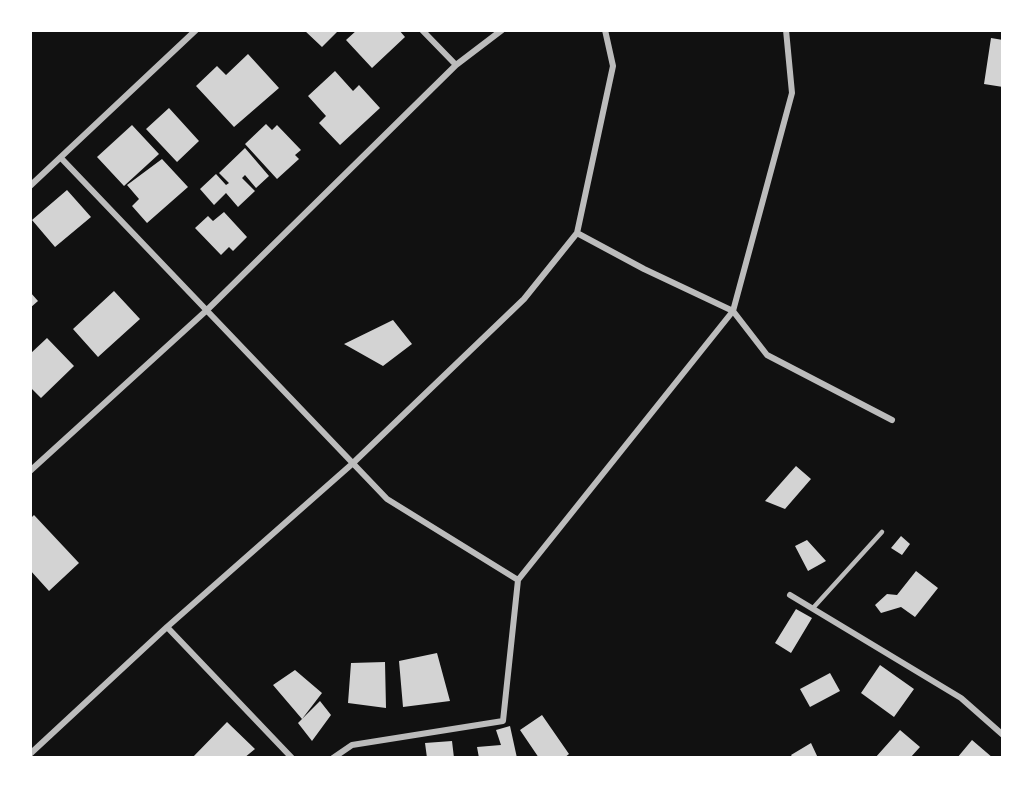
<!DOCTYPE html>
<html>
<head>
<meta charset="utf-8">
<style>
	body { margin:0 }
	#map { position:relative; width:1033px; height:788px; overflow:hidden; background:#111; font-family:Overpass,sans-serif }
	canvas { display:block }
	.frame { position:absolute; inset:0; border:32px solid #fff; pointer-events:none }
</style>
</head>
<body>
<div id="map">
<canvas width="1033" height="788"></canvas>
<div class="frame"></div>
</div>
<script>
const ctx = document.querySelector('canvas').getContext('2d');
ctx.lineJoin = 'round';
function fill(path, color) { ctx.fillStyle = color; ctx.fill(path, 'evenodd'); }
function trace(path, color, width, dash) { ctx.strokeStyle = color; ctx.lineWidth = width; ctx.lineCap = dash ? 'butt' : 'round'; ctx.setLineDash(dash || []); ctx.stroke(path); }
fill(new Path2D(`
	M 304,30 L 339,30 L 322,47 Z
	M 357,30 L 399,30 L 405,37 L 372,68 L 346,40 Z
	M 991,38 L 1003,40 L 1003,87 L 984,84 Z
	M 248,54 L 279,88 L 234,127 L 196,86 L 217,66 L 226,75 Z
	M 335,71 L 353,91 L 359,85 L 380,108 L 340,145 L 319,123 L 326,116 L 308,96 Z
	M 169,108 L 199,141 L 177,162 L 146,129 Z
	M 266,124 L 272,130 L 277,125 L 301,150 L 295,155 L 299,159 L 277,179 L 245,144 Z
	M 132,125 L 159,154 L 124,186 L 97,157 Z
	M 245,148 L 269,176 L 256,188 L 245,175 L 242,178 L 255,191 L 238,207 L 226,193 L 214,205 L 200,189 L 216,174 L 226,185 L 229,183 L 219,173 Z
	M 162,159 L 188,187 L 147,223 L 132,206 L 139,199 L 127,185 Z
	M 67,190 L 91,217 L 55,247 L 32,220 Z
	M 224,212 L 247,237 L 233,251 L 229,247 L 221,255 L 195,228 L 208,216 L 213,221 Z
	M 114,291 L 140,319 L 98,357 L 73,329 Z
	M 30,292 L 38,301 L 30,308 Z
	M 393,320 L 412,344 L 383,366 L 344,344 Z
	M 47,338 L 74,366 L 41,398 L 30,387 L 30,354 Z
	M 796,466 L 811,479 L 785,509 L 765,501 Z
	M 34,515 L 79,563 L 49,591 L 30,570 L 30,519 Z
	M 901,536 L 910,544 L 902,555 L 891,548 Z
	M 807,540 L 826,561 L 808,571 L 795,546 Z
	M 916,571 L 938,588 L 915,617 L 901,607 L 881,613 L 875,605 L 887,594 L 897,595 Z
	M 796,609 L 812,618 L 791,653 L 775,643 Z
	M 437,653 L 450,701 L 403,707 L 399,661 Z
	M 385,662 L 386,708 L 348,703 L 351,663 Z
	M 880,665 L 914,689 L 894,717 L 861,693 Z
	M 295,670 L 322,693 L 302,719 L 320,701 L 331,715 L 312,741 L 298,723 L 302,719 L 273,685 Z
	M 830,673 L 840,691 L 810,707 L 800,689 Z
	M 542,715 L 569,754 L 564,758 L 539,758 L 520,730 Z
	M 227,722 L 255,749 L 244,758 L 192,758 Z
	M 510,726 L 517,758 L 479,758 L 477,747 L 501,745 L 496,730 Z
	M 900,730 L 920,747 L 910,758 L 875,758 Z
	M 972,740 L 993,758 L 957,758 Z
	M 452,741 L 454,758 L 427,758 L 425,743 Z
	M 811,743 L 818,758 L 793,758 L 791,755 Z`), '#d3d3d3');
trace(new Path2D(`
	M 813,608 L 882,532`), '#bcbcbc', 4.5);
trace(new Path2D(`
	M 422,30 L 456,65
	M 61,158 L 387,499 L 518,580
	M 30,186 L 196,30
	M 577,233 L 644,269 L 733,311 L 767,355 L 892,420
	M 30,471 L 207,310 L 456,65 L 502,30
	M 790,595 L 961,698 L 1003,735
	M 167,627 L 292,758
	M 30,754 L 167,627 L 352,464 L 524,299 L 577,233 L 613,66 L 605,30
	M 333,758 L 352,745 L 503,721 L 518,580 L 733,311 L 792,93 L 786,30`), '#bcbcbc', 6);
</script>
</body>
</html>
